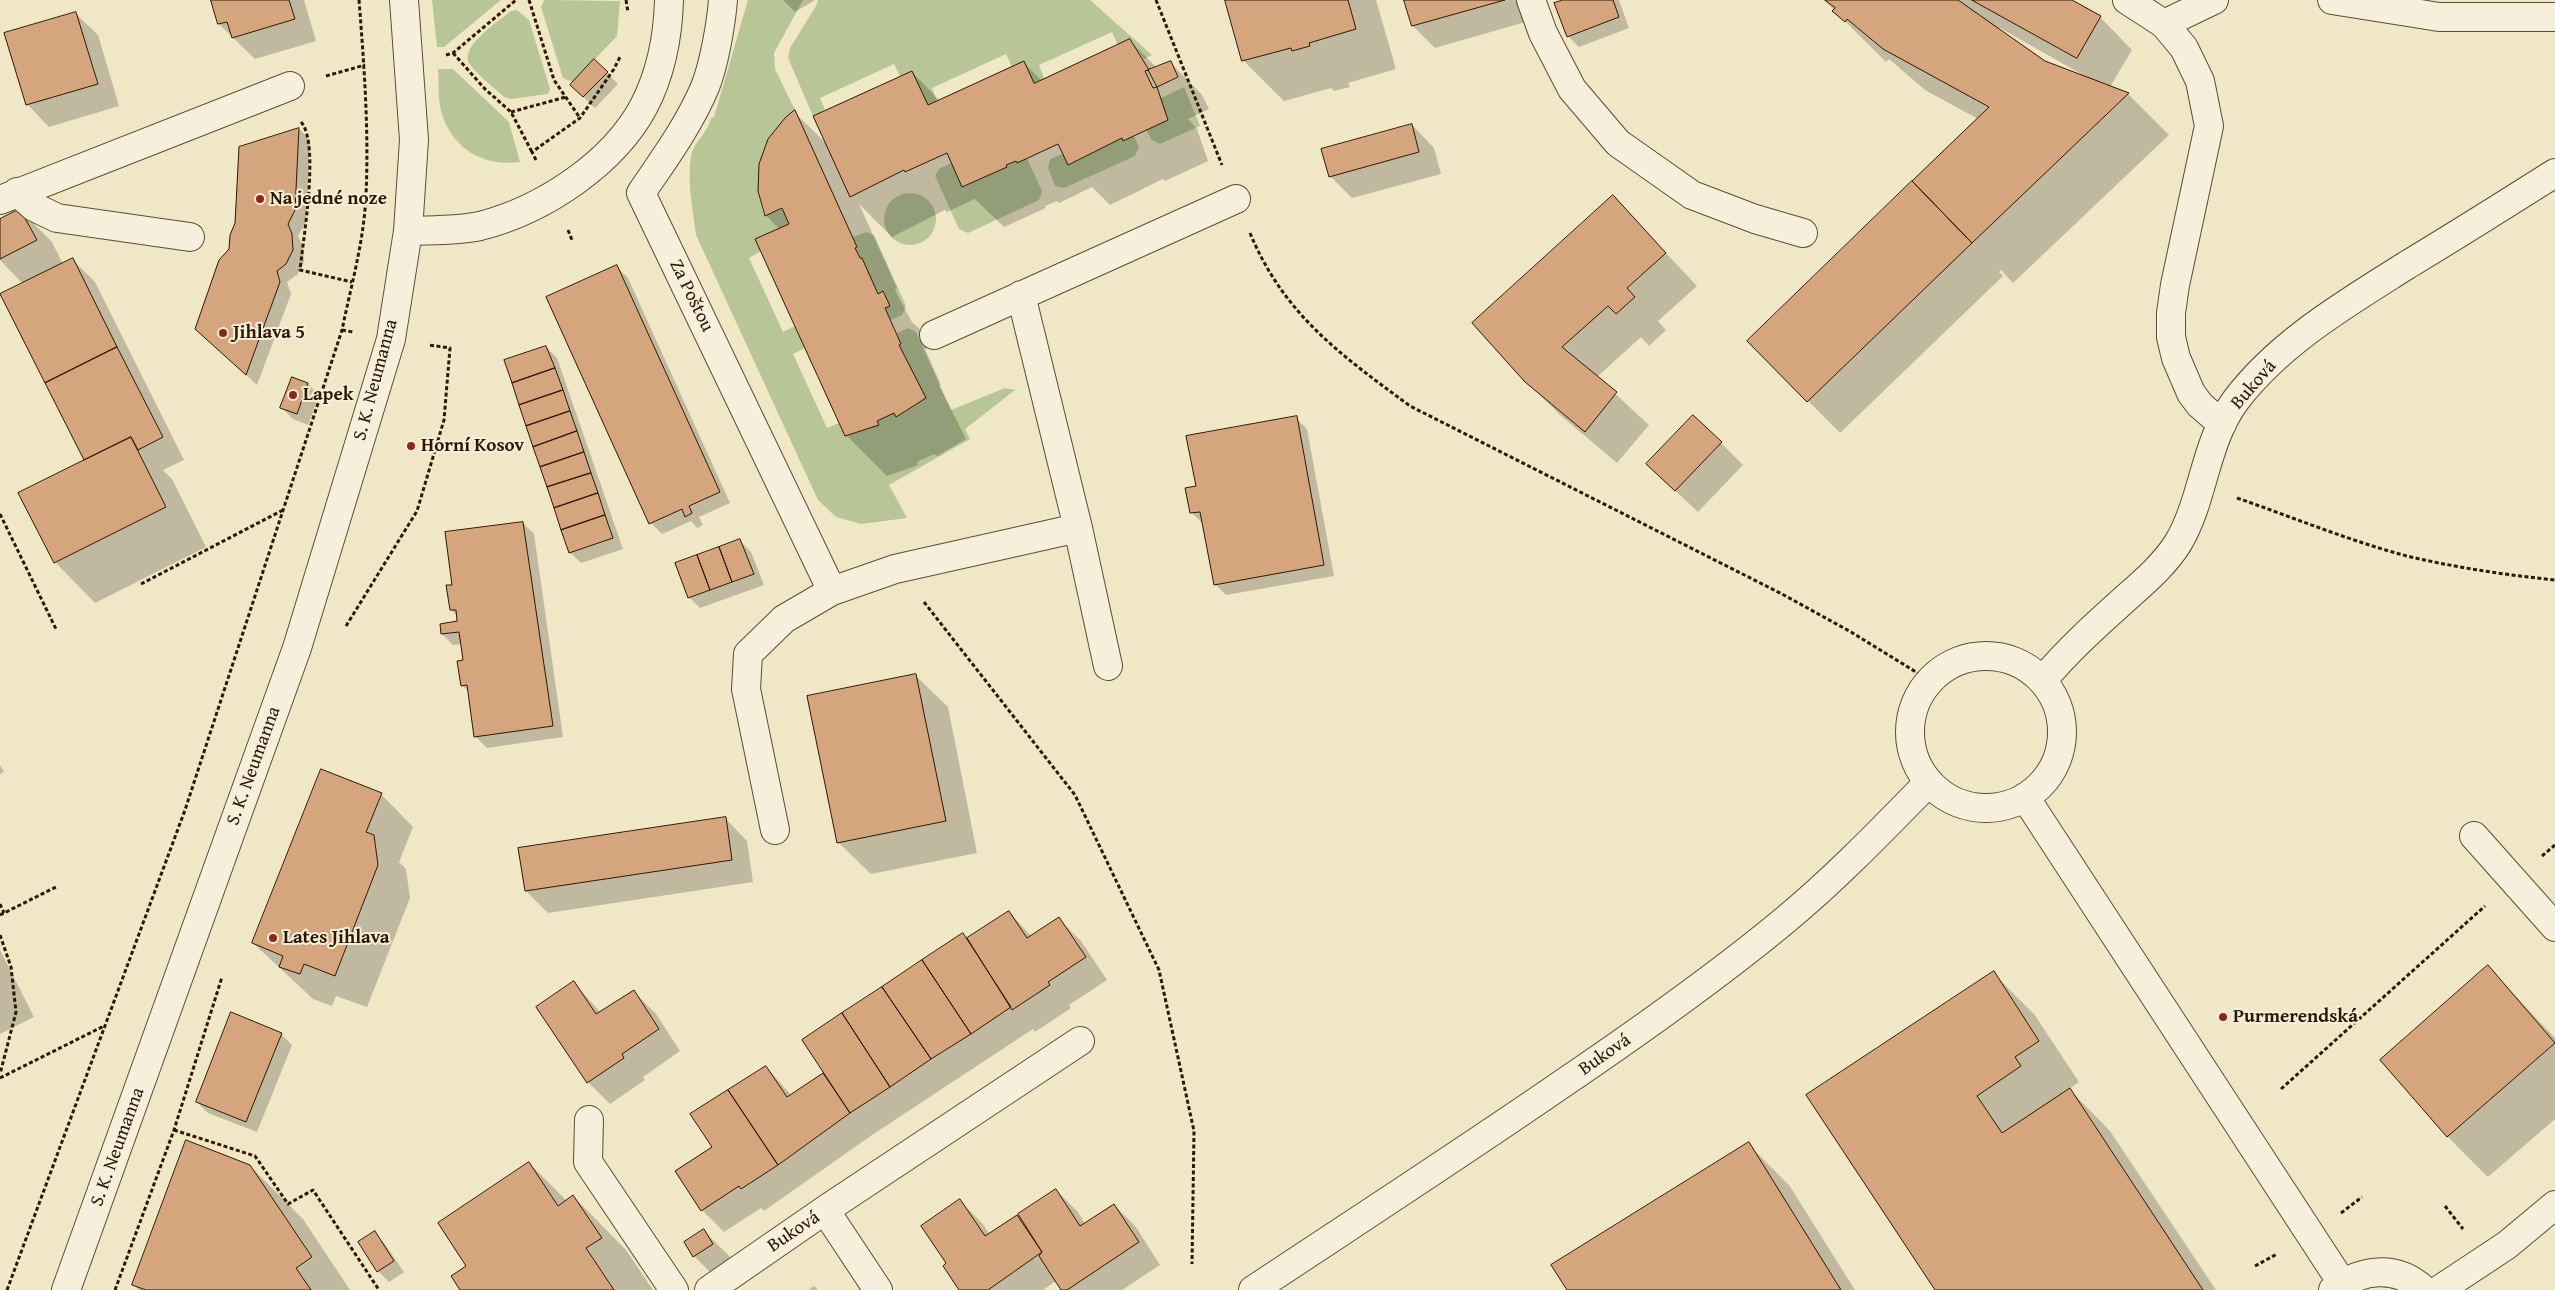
<!DOCTYPE html>
<html>
<head>
<meta charset="utf-8">
<style>
	body { margin:0 }
	canvas { display:block; background:#f0e7c7 }
</style>
</head>
<body>
<canvas width="2555" height="1290"></canvas>
<script>
const ctx = document.querySelector('canvas').getContext('2d');
ctx.lineJoin = 'round';
function fill(path, color) { ctx.fillStyle = color; ctx.fill(path, 'evenodd'); }
function trace(path, color, width, dash) { ctx.strokeStyle = color; ctx.lineWidth = width; ctx.lineCap = dash ? 'butt' : 'round'; ctx.setLineDash(dash || []); ctx.stroke(path); }
function drawText(font, color, halo, rows, align = 'center') {
  ctx.font = font + ' "Gentium Book Plus",serif'; ctx.lineWidth = 4; ctx.setLineDash([]); ctx.textBaseline = 'middle'; ctx.strokeStyle = halo; ctx.fillStyle = color; for (const [text, x, y, turn = 0] of rows) {
    ctx.save(); ctx.translate(x, y); ctx.rotate((+turn || 0) * Math.PI / 180); ctx.textAlign = isNaN(turn) ? turn : align; if (halo) ctx.strokeText(text, 0, 0); ctx.fillText(text, 0, 0); ctx.restore();
  }
}
fill(new Path2D(`
	M 432,0 L 501,0 L 444,47 L 437,47 Z
	M 544,0 L 620,1 L 617,36 L 573,82 L 563,78 L 541,7 Z
	M 748,0 L 803,0 L 774,53 L 775,69 L 795,110 C 761,137 750,174 764,215 L 782,208 L 789,224 L 761,251 L 749,258 L 783,332 L 795,326 L 805,348 L 793,354 L 827,428 L 839,423 L 845,436 L 894,413 L 896,416 L 926,398 L 899,345 L 901,344 L 897,333 L 908,328 L 916,332 L 951,410 L 1005,388 L 1015,390 L 965,429 L 970,439 L 889,485 L 907,518 L 861,524 L 836,517 L 818,500 L 696,235 C 693,211 686,176 692,152 C 696,140 709,131 711,118 L 714,117 Z
	M 818,0 L 1090,0 L 1152,55 L 1144,59 L 1130,39 L 1118,45 L 1112,32 L 1039,65 L 1044,78 L 1034,83 L 1024,62 L 1012,67 L 1006,54 L 932,88 L 937,101 L 928,105 L 912,71 L 900,76 L 894,64 L 820,98 L 825,110 L 813,116 L 788,58 L 790,48 L 816,6 Z
	M 517,10 L 529,20 L 550,89 L 548,94 L 511,99 L 504,97 C 495,88 475,73 469,63 C 460,46 499,21 511,11 Z
	M 438,69 L 453,69 L 509,122 L 520,162 C 483,167 452,149 441,111 C 438,98 439,83 438,69 Z
	M 1184,87 L 1200,126 L 1160,144 L 1152,140 L 1146,130 L 1168,120 L 1161,98 Z
	M 1134,136 L 1139,147 L 1135,156 L 1064,188 L 1055,186 L 1048,168 L 1050,159 L 1063,154 L 1069,165 L 1122,138 L 1124,140 Z
	M 1027,158 L 1042,191 L 1039,200 L 968,233 L 959,229 L 935,176 L 939,169 L 951,163 L 962,187 L 1006,167 L 1006,165 Z
	M884 219a26 26 0 1 1 52 0a26 26 0 1 1-52 0Z
	M 866,232 L 874,235 L 906,306 L 902,315 L 891,320 L 885,308 L 890,306 L 884,291 L 878,294 L 855,248 L 857,247 L 853,237 Z`), '#b8c597');
fill(new Path2D(`
	M 212,0 L 304,0 L 316,41 L 255,59 L 219,24 Z
	M 783,0 L 815,0 L 795,12 Z
	M 1227,0 L 1376,0 L 1396,69 L 1348,83 L 1350,87 L 1334,91 L 1331,88 L 1284,101 L 1243,60 Z
	M 1405,0 L 1523,0 L 1529,21 L 1435,48 L 1413,26 Z
	M 1567,0 L 1619,0 L 1629,28 L 1579,47 L 1568,36 Z
	M 1824,0 L 2069,0 L 2100,17 L 2132,50 L 2110,87 L 2128,94 L 2169,135 L 2013,283 L 2001,270 L 1999,272 L 2003,276 L 1840,433 L 1749,341 L 1978,119 L 1925,90 L 1889,59 L 1886,62 ZM 2000,28 L 2083,75 L 2083,77 L 2044,62 L 1999,30 Z
	M 75,13 L 98,35 L 119,106 L 49,127 L 27,104 Z
	M 1130,41 L 1157,68 L 1170,62 L 1202,95 L 1209,109 L 1188,119 L 1197,129 L 1208,161 L 1165,181 L 1163,179 L 1110,205 L 1092,187 L 1059,203 L 1057,201 L 1045,206 L 1046,208 L 1004,227 L 975,199 L 947,212 L 945,210 L 892,237 L 859,204 L 897,288 L 895,289 L 898,296 L 912,322 L 924,333 L 930,347 L 925,349 L 941,385 L 939,385 L 966,439 L 937,456 L 934,454 L 917,462 L 918,465 L 887,476 L 846,435 L 780,230 L 766,215 L 794,112 L 827,144 L 912,72 L 940,101 L 1024,63 L 1042,81 Z
	M 594,61 L 618,84 L 595,108 L 582,96 Z
	M 1412,125 L 1434,148 L 1441,174 L 1352,198 L 1330,176 Z
	M 299,129 L 310,140 L 306,222 L 298,236 L 303,246 L 304,262 L 297,275 L 287,282 L 291,294 L 257,385 L 207,340 L 230,250 Z
	M 1613,197 L 1697,286 L 1658,321 L 1666,330 L 1649,346 L 1641,337 L 1597,377 L 1649,425 L 1617,463 L 1559,414 L 1526,381 Z
	M 20,210 L 52,242 L 63,264 L 72,259 L 95,282 L 184,460 L 163,470 L 172,479 L 206,547 L 95,603 L 55,562 L 86,461 L 2,294 L 23,284 L 0,260 L 0,221 Z
	M 617,267 L 628,278 L 730,503 L 699,517 L 703,525 L 697,528 L 691,521 L 662,534 L 651,523 L 547,298 Z
	M 546,347 L 557,358 L 623,549 L 581,563 L 570,552 Z
	M 308,384 L 319,395 L 308,425 L 293,419 L 282,408 Z
	M 1296,418 L 1307,429 L 1334,576 L 1226,595 L 1215,584 L 1202,523 L 1191,512 L 1197,487 Z
	M 1721,443 L 1743,465 L 1698,512 L 1670,486 Z
	M 523,523 L 534,534 L 563,737 L 487,748 L 476,737 L 469,692 L 462,685 L 464,661 L 462,644 L 453,645 L 442,634 L 459,622 L 458,616 L 451,610 L 454,586 Z
	M 740,541 L 751,552 L 764,585 L 700,608 L 689,597 Z
	M 915,675 L 948,707 L 977,853 L 871,874 L 838,842 Z
	M 0,765 L 4,772 L 0,774 Z
	M 381,794 L 413,827 L 399,862 L 406,869 L 410,898 L 367,1007 L 336,996 L 332,1006 L 313,999 L 253,943 Z
	M 725,818 L 747,841 L 753,882 L 548,913 L 526,891 Z
	M 1009,912 L 1032,937 L 1059,919 L 1081,941 L 1107,980 L 1069,1005 L 1071,1008 L 1035,1032 L 1033,1029 L 872,1135 L 764,1211 L 761,1208 L 724,1232 L 702,1210 L 714,1147 L 766,1067 L 792,1096 L 825,1074 L 963,935 L 968,939 Z
	M 0,950 L 34,1017 L 0,1034 Z
	M 2488,967 L 2555,1038 L 2555,1119 L 2488,1177 L 2447,1136 Z
	M 1993,973 L 2034,1014 L 2079,1082 L 2069,1089 L 2110,1131 L 2216,1290 L 1937,1290 Z
	M 574,983 L 601,1013 L 634,992 L 656,1014 L 680,1051 L 643,1077 L 645,1080 L 610,1104 L 588,1082 Z
	M 281,1034 L 292,1045 L 257,1132 L 208,1113 L 197,1102 Z
	M 1748,1144 L 1789,1185 L 1855,1290 L 1568,1290 Z
	M 529,1163 L 567,1201 L 573,1196 L 626,1250 L 653,1290 L 461,1290 L 468,1266 Z
	M 250,1166 L 303,1219 L 350,1290 L 139,1290 L 133,1284 Z
	M 1056,1190 L 1078,1212 L 1085,1224 L 1114,1205 L 1136,1227 L 1160,1265 L 1122,1290 L 1062,1290 L 1056,1281 L 1043,1290 L 960,1290 L 948,1264 L 960,1201 L 982,1223 L 990,1235 Z
	M 704,1231 L 736,1263 L 726,1288 L 694,1256 Z
	M 374,1233 L 385,1244 L 404,1272 L 389,1282 L 378,1271 Z
	M 814,1286 L 818,1290 L 808,1290 Z`), '#0003');
const building = new Path2D(`
	M 211,0 L 289,0 L 295,19 L 232,38 L 227,22 L 218,24 Z
	M 1225,0 L 1348,0 L 1356,29 L 1309,43 L 1310,46 L 1292,51 L 1291,48 L 1242,61 Z
	M 1404,0 L 1505,0 L 1412,26 Z
	M 1563,0 L 1613,0 L 1619,17 L 1567,37 L 1554,3 Z
	M 1825,0 L 1958,0 L 2045,61 L 2129,93 L 1972,243 L 1912,181 L 1989,107 L 1883,49 L 1847,19 L 1845,22 L 1832,11 L 1835,8 Z
	M 1972,0 L 2072,0 L 2101,16 L 2077,58 Z
	M 76,12 L 98,84 L 26,105 L 4,33 Z
	M 1130,39 L 1149,70 L 1145,71 L 1153,88 L 1157,87 L 1168,120 L 1123,141 L 1122,138 L 1068,165 L 1058,144 L 1017,163 L 1016,161 L 1006,165 L 1007,167 L 962,187 L 947,153 L 905,172 L 904,170 L 850,197 L 813,116 L 912,71 L 928,105 L 1024,61 L 1034,83 Z
	M 594,59 L 608,72 L 583,97 L 570,85 Z
	M 1171,61 L 1178,77 L 1157,87 L 1148,70 Z
	M 795,110 L 857,247 L 855,248 L 860,258 L 862,258 L 878,294 L 883,291 L 890,306 L 885,308 L 901,344 L 899,345 L 926,398 L 896,417 L 894,413 L 877,421 L 879,425 L 845,436 L 755,239 L 789,224 L 782,208 L 765,216 L 758,191 L 759,164 L 768,139 L 785,118 Z
	M 1412,124 L 1419,152 L 1329,177 L 1321,149 Z
	M 299,128 L 295,210 L 288,224 L 292,234 L 293,250 L 286,264 L 277,271 L 280,282 L 246,375 L 195,329 L 219,260 L 229,249 L 230,235 L 235,223 L 239,147 Z
	M 1912,181 L 1972,243 L 1807,402 L 1747,341 Z
	M 1613,195 L 1666,253 L 1627,288 L 1635,297 L 1616,314 L 1608,306 L 1562,347 L 1617,392 L 1585,432 L 1525,382 L 1472,323 Z
	M 20,209 L 37,240 L 0,259 L 0,219 Z
	M 73,258 L 117,347 L 45,383 L 0,294 Z
	M 617,265 L 720,492 L 689,506 L 692,513 L 685,517 L 682,509 L 649,524 L 546,297 Z
	M 546,346 L 555,368 L 512,383 L 504,360 Z
	M 117,347 L 163,437 L 138,450 L 131,437 L 84,460 L 45,383 Z
	M 555,368 L 563,390 L 519,405 L 512,383 Z
	M 292,377 L 308,383 L 297,414 L 280,408 Z
	M 563,390 L 570,411 L 526,426 L 519,405 Z
	M 570,411 L 577,431 L 533,447 L 526,426 Z
	M 1693,415 L 1722,442 L 1675,491 L 1646,464 Z
	M 1297,416 L 1324,565 L 1214,585 L 1200,512 L 1190,513 L 1185,488 L 1196,486 L 1186,436 Z
	M 577,431 L 584,452 L 540,467 L 533,447 Z
	M 131,437 L 166,507 L 54,563 L 18,493 Z
	M 584,452 L 591,473 L 547,487 L 540,467 Z
	M 591,473 L 598,493 L 554,508 L 547,487 Z
	M 598,493 L 605,515 L 561,530 L 554,508 Z
	M 605,515 L 613,538 L 569,553 L 561,530 Z
	M 523,522 L 553,726 L 474,737 L 467,685 L 461,686 L 457,661 L 463,660 L 459,632 L 441,634 L 440,624 L 457,621 L 456,610 L 450,610 L 446,585 L 452,585 L 445,532 Z
	M 740,539 L 754,574 L 732,582 L 719,547 Z
	M 719,547 L 732,582 L 710,590 L 697,555 Z
	M 697,555 L 710,590 L 688,598 L 675,563 Z
	M 916,674 L 946,821 L 837,843 L 807,696 Z
	M 321,769 L 382,793 L 366,832 L 374,835 L 378,865 L 335,976 L 304,964 L 300,974 L 279,967 L 283,956 L 252,943 Z
	M 726,817 L 732,860 L 525,891 L 518,848 Z
	M 1009,911 L 1027,938 L 1059,917 L 1086,957 L 1048,982 L 1050,985 L 1012,1010 L 967,938 Z
	M 963,933 L 1011,1007 L 971,1034 L 922,960 Z
	M 922,960 L 971,1034 L 931,1059 L 882,987 Z
	M 2488,965 L 2555,1043 L 2447,1137 L 2380,1060 Z
	M 1994,971 L 2039,1041 L 2015,1057 L 2021,1066 L 1977,1096 L 2002,1133 L 2070,1088 L 2203,1290 L 1935,1290 L 1806,1095 Z
	M 574,981 L 596,1014 L 634,990 L 659,1029 L 622,1054 L 624,1058 L 587,1083 L 536,1007 Z
	M 882,987 L 931,1059 L 890,1087 L 842,1013 Z
	M 231,1012 L 282,1033 L 246,1122 L 196,1102 Z
	M 842,1013 L 890,1087 L 850,1113 L 802,1040 Z
	M 766,1066 L 787,1097 L 823,1073 L 850,1113 L 778,1165 L 728,1090 Z
	M 728,1090 L 778,1165 L 741,1189 L 739,1186 L 701,1211 L 675,1171 L 712,1147 L 690,1114 Z
	M 186,1140 L 250,1165 L 312,1257 L 296,1268 L 311,1290 L 146,1290 L 132,1285 Z
	M 1749,1142 L 1841,1290 L 1567,1290 L 1551,1265 Z
	M 529,1162 L 558,1206 L 573,1195 L 602,1238 L 586,1248 L 614,1290 L 460,1290 L 451,1276 L 466,1266 L 438,1223 Z
	M 1056,1189 L 1080,1226 L 1114,1204 L 1139,1242 L 1067,1290 L 1061,1290 L 1039,1256 L 1042,1252 L 1018,1214 Z
	M 960,1199 L 985,1236 L 1017,1215 L 1042,1252 L 988,1290 L 959,1290 L 943,1266 L 946,1263 L 921,1226 Z
	M 704,1229 L 713,1244 L 693,1257 L 684,1242 Z
	M 375,1231 L 394,1261 L 377,1272 L 358,1242 Z`);
fill(building, '#d5a57d');
trace(building, '#2f1800', 1);
const minor = new Path2D(`
	M 723,0 C 721,24 714,65 705,87 C 689,125 664,159 641,193 L 832,591
	M 1531,0 L 1543,33 L 1572,89 L 1618,143 L 1692,195 L 1755,219 L 1803,233
	M 2127,0 L 2164,24 L 2184,48 L 2200,81 L 2209,126 L 2175,285 L 2171,313 L 2171,337 L 2176,358 L 2191,393 L 2200,405 L 2222,424
	M 2332,0 L 2439,17 L 2555,17
	M 2164,24 L 2214,0
	M 17,192 L 34,207 L 57,218 L 190,237
	M 0,200 L 290,86
	M 408,231 C 431,230 458,231 480,226 C 543,210 613,164 644,106 C 661,73 668,36 669,0
	M 1021,295 L 1078,528 L 1108,666
	M 934,335 L 1236,199
	M1910 732a76 76 0 1 1 152 0a76 76 0 1 1-152 0Z
	M 2043,680 C 2068,650 2097,624 2126,598 C 2144,582 2165,564 2178,543 C 2204,500 2204,443 2236,400 C 2280,342 2347,303 2407,265 C 2457,235 2506,204 2555,173
	M 2025,797 L 2342,1283
	M 775,830 L 746,689 L 748,654 L 784,619 L 832,591 L 895,569 L 1078,528
	M 2474,836 L 2555,927
	M 589,1120 L 588,1162 L 674,1290
	M 825,1210 L 1080,1041
	M 66,1290 L 297,648 L 391,339 L 408,231 L 414,140 L 404,0
	M 709,1290 L 825,1210 L 878,1290
	M 1253,1290 C 1357,1221 1462,1153 1565,1082 C 1640,1031 1714,979 1784,921 C 1836,878 1882,830 1929,782
	M 2333,1290 C 2361,1269 2396,1264 2424,1290
	M 2439,1290 L 2507,1245 L 2555,1205`);
trace(minor, '#5f4c32', 30);
trace(new Path2D(`
	M 529,0 L 554,80 L 580,118
	M 626,0 L 628,12
	M 1156,0 L 1222,165
	M 453,53 L 485,89 L 511,112 L 532,152
	M 446,55 L 453,53 L 516,0
	M 326,76 L 365,65
	M 511,112 L 566,97
	M 301,122 C 320,143 303,240 300,270 L 352,282
	M 536,160 L 532,152 L 580,118 L 614,69 L 620,57
	M 568,230 L 572,240
	M 1250,233 C 1284,315 1341,355 1410,406 L 1782,594 L 1851,632 L 1929,680
	M 342,330 L 353,332
	M 2237,498 C 2295,518 2352,542 2411,557 C 2459,568 2506,575 2555,580
	M 0,514 L 56,629
	M 141,584 L 283,510
	M 924,602 L 1075,795 L 1159,970 L 1194,1131 L 1192,1264
	M 346,626 L 417,511 L 444,420 L 450,348 L 429,345
	M 2542,856 L 2555,845
	M 0,904 L 4,913
	M 0,915 L 58,886
	M 0,935 L 11,967 L 16,1012 L 0,1074
	M 0,1078 L 106,1025
	M 2281,1089 L 2485,906
	M 174,1130 L 255,1156 L 288,1204 L 313,1190 L 379,1290
	M 2445,1206 L 2463,1229
	M 2341,1213 L 2362,1197
	M 2255,1266 L 2277,1254
	M 7,1290 L 185,810 L 342,330 C 351,286 364,241 366,195 C 369,130 364,64 359,0
	M 115,1290 L 174,1130 L 222,977`), '#2f1800', 3, [4, 2.5]);
trace(minor, '#f5efdb', 28);
for (const [x, y, r, color] of [
	[260,199,5,"#8f2418"],
	[223,333,5,"#8f2418"],
	[293,395,5,"#8f2418"],
	[411,446,5,"#8f2418"],
	[273,938,5,"#8f2418"],
	[2223,1017,5,"#8f2418"]
]) { const dot = new Path2D(); dot.arc(x, y, r, 0, 2 * Math.PI); ctx.fillStyle = color; ctx.fill(dot); trace(dot, '#f5efdb', 2); }
drawText('bold 19px', '#2f1800', '#f5efdb', [
	["Na jedné noze",270,199],
	["Jihlava 5",233,333],
	["Lapek",303,395],
	["Horní Kosov",421,446],
	["Lates Jihlava",283,938],
	["Purmerendská",2233,1017]
], 'left');
drawText('19px', '#2f1800', '#f5efdb', [
	["Za Poštou",691,296,64],
	["S. K. Neumanna",376,380,-75],
	["Buková",2254,385,-49],
	["S. K. Neumanna",254,766,-70],
	["Buková",1605,1055,-35],
	["S. K. Neumanna",118,1147,-70],
	["Buková",794,1232,-34]
]);
</script>
</body>
</html>
